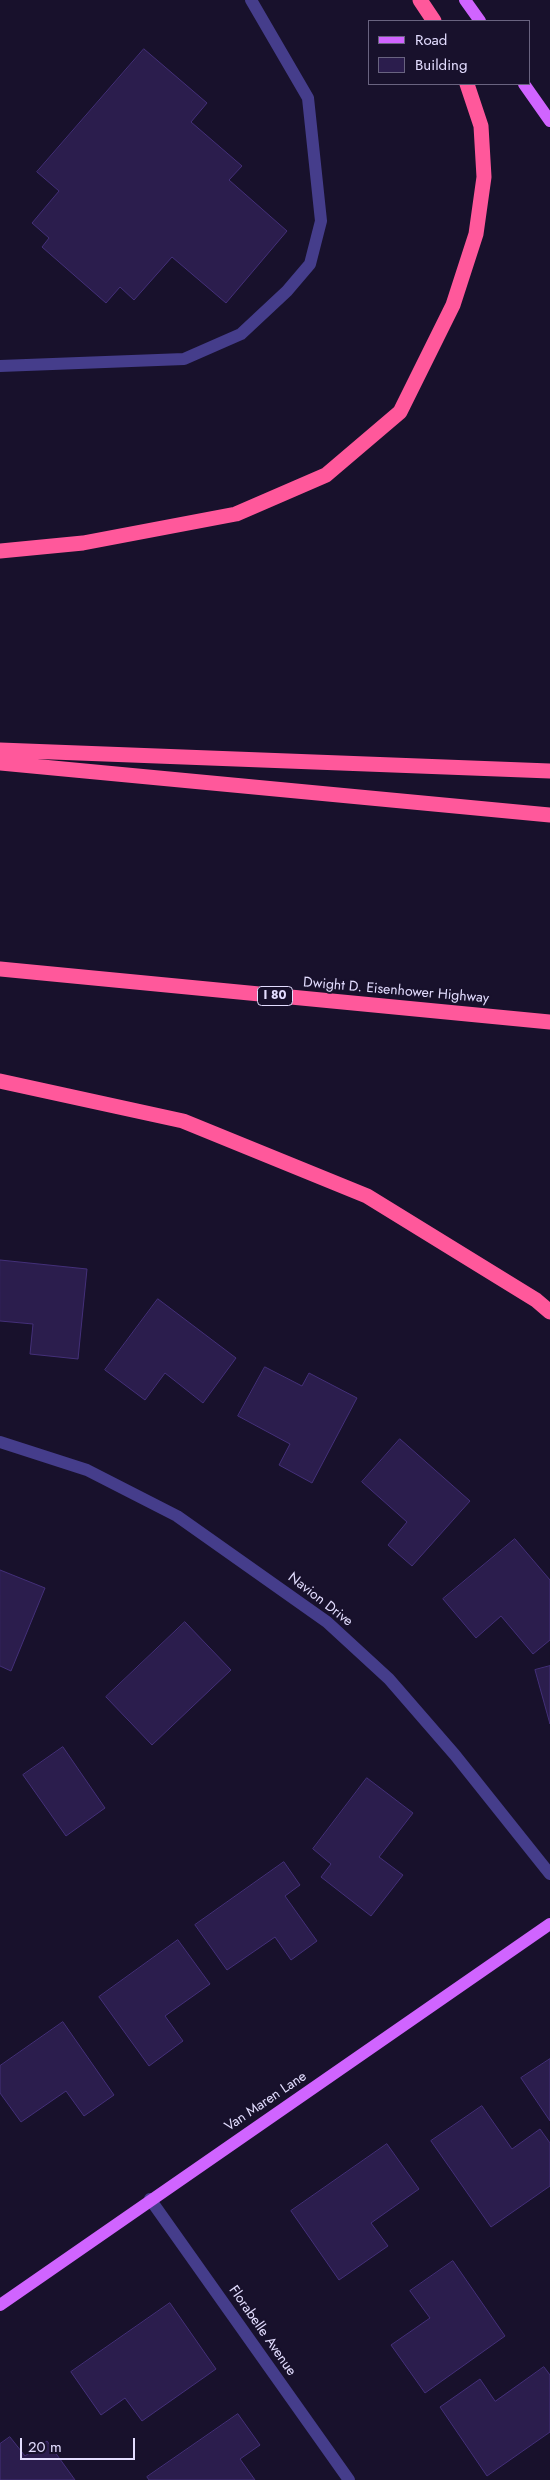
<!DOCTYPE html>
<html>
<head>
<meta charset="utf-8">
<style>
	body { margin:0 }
	#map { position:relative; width:550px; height:2480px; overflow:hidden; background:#18112c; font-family:Jost,sans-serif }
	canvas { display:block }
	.legend { position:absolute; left:368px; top:20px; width:162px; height:65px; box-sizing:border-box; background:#18112c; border:1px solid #696380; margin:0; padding:6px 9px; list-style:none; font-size:15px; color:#e3ddff }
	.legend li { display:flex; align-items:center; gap:10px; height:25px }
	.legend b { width:25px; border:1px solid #696380 }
	.scale { position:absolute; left:20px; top:2438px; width:115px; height:22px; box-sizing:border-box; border:2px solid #e3ddff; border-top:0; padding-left:6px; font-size:15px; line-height:18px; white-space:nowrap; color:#e3ddff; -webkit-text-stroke:4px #18112c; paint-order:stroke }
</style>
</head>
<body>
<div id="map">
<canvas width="550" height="2480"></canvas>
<ul class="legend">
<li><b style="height:6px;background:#d064ff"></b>Road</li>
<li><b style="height:14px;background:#2b1d4d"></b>Building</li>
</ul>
<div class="scale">20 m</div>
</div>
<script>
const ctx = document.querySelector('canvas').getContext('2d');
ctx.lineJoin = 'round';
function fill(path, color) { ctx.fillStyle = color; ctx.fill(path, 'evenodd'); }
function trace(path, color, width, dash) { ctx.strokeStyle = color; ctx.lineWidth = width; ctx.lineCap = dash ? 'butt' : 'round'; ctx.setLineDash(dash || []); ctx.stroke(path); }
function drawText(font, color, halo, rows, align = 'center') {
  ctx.font = font + ' Jost,sans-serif'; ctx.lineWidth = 4; ctx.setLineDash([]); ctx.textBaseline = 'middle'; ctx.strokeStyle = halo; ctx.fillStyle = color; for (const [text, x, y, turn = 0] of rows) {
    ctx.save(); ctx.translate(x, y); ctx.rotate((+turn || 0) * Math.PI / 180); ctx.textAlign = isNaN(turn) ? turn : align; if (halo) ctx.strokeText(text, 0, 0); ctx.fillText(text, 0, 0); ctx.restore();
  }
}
const building = new Path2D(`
	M 144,49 L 207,103 L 191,122 L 242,166 L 229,180 L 287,231 L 226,303 L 172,257 L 134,300 L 120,287 L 106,303 L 42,247 L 49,238 L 32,223 L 59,191 L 37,172 Z
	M 0,1260 L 87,1269 L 78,1359 L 30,1354 L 33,1324 L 0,1321 Z
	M 158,1299 L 236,1358 L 203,1403 L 165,1373 L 145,1400 L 105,1370 Z
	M 265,1367 L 302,1386 L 309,1373 L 357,1398 L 312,1483 L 279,1465 L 290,1444 L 238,1416 Z
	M 400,1439 L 470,1501 L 412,1566 L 388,1545 L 407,1522 L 362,1482 Z
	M 515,1539 L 550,1580 L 550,1640 L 533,1654 L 501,1616 L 476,1638 L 443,1599 Z
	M 0,1570 L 45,1588 L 11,1671 L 0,1666 Z
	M 185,1622 L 231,1670 L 152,1745 L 106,1697 Z
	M 550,1666 L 550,1724 L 535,1670 Z
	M 63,1747 L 105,1808 L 66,1836 L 23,1775 Z
	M 367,1778 L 413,1813 L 379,1857 L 403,1875 L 371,1916 L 321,1877 L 331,1864 L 313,1849 Z
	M 284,1862 L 300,1885 L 285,1896 L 317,1941 L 291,1960 L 275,1937 L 227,1970 L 195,1925 Z
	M 178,1940 L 210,1984 L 165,2016 L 183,2041 L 149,2066 L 99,1997 Z
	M 63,2022 L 114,2095 L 84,2116 L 66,2091 L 21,2122 L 0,2093 L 0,2066 Z
	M 550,2059 L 550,2121 L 521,2078 Z
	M 482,2106 L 512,2149 L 540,2129 L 550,2143 L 550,2186 L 491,2227 L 431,2141 Z
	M 387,2144 L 419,2189 L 371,2223 L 388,2246 L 339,2280 L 291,2211 Z
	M 453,2261 L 505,2336 L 425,2393 L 391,2345 L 430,2318 L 410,2291 Z
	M 170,2303 L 216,2369 L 142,2421 L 125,2398 L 101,2415 L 71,2372 Z
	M 544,2367 L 550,2375 L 550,2432 L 487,2476 L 440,2407 L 480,2379 L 495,2401 Z
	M 238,2414 L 260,2445 L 240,2459 L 255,2480 L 149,2480 L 147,2477 Z
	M 10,2437 L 25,2456 L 47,2441 L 75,2480 L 0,2480 L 0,2444 Z`);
fill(building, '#2b1d4d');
trace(building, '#443079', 1);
trace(new Path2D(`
	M 0,366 L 184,359 L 241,334 L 287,291 L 310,264 L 321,221 L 308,98 L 251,0
	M 0,1442 L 87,1470 L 177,1516 L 327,1622 L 389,1679 L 455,1755 L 550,1874
	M 150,2199 L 349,2480`), '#453d8b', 12);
trace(new Path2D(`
	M 465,0 L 480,21
	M 524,84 L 550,121
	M 0,2305 L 550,1924`), '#d064ff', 12);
trace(new Path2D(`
	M 420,0 L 434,21
	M 0,551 L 83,543 L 236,514 L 326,475 L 400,412 L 453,305 L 476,234 L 484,177 L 481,126 L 467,84
	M 0,750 L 550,771
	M 0,763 L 550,815
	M 0,969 L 550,1022
	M 0,1081 L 183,1121 L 367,1196 L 536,1300 L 550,1312`), '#ff589b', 15);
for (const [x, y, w] of [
	[275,996,35]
]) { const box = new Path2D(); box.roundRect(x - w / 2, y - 9.5, w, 19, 4); ctx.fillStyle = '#18112c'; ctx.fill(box); trace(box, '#e3ddff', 1); }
drawText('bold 12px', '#e3ddff', null, [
	["I 80",275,996]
]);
drawText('14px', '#e3ddff', '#18112c', [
	["Dwight D. Eisenhower Highway",396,991,5],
	["Navion Drive",320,1600,38],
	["Van Maren Lane",266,2102,-34],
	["Florabelle Avenue",262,2331,55]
]);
</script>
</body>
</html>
